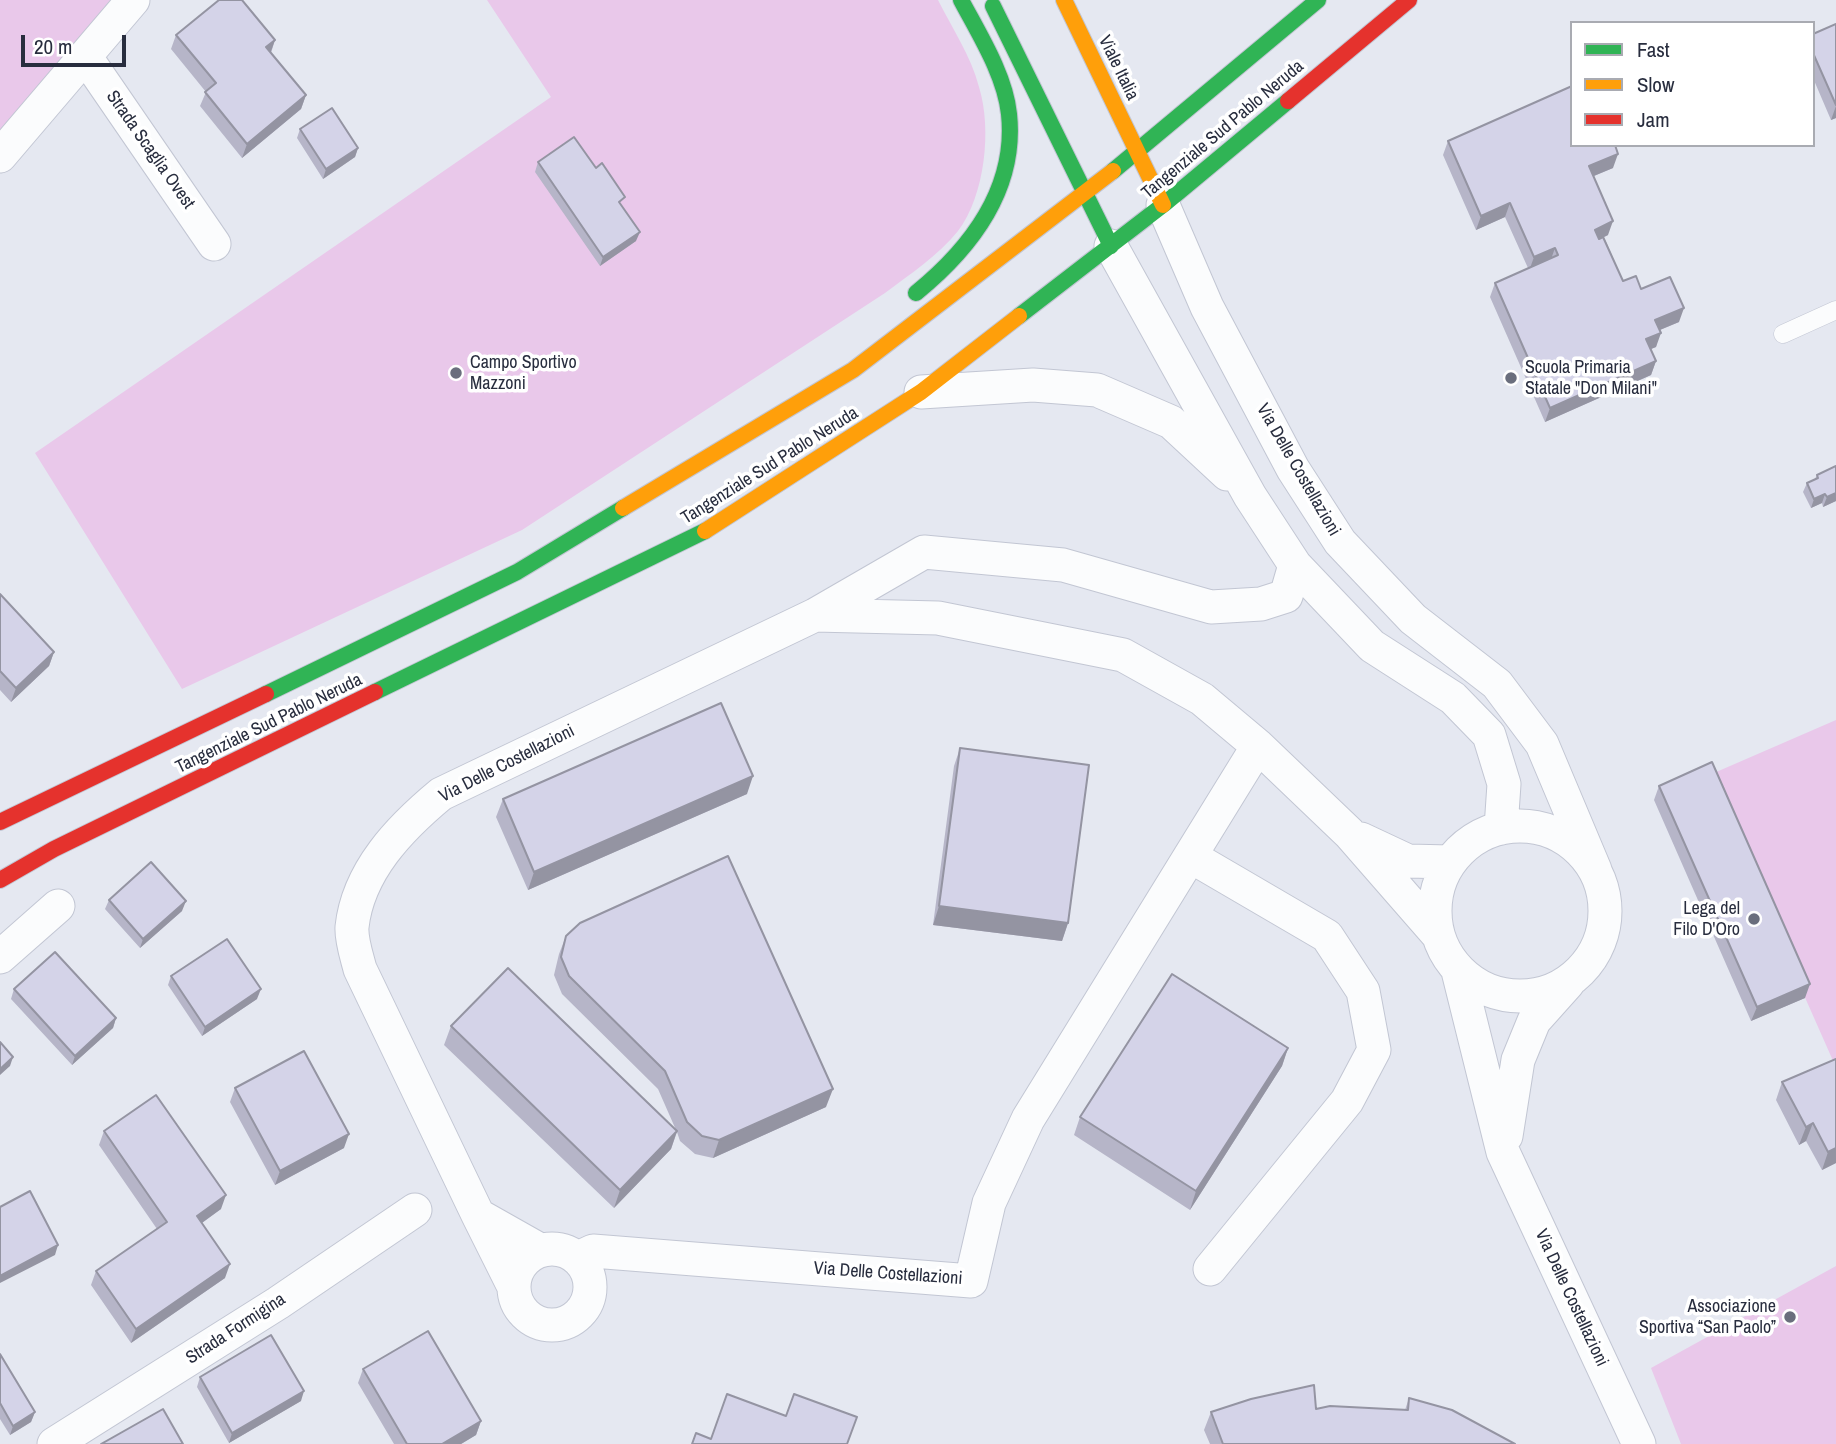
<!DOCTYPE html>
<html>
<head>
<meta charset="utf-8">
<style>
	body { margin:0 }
	#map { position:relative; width:1836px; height:1444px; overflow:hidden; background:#e5e8f1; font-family:"Archivo Narrow",sans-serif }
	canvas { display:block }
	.legend { position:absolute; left:1570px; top:21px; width:245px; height:126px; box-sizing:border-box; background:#fff; border:2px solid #a9abb2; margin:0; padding:9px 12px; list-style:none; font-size:21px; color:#282d3e }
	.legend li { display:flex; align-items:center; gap:14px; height:35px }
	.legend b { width:35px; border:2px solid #a9abb2 }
	.scale { position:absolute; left:21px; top:35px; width:105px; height:32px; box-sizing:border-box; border:4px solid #282d3e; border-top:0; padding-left:9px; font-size:21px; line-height:24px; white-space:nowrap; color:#282d3e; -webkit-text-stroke:5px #fff; paint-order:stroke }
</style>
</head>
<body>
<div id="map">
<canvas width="1836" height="1444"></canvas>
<ul class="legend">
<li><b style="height:9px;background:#30b455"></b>Fast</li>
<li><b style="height:9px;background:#ff9f0a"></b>Slow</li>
<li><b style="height:9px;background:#e5322d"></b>Jam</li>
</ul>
<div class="scale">20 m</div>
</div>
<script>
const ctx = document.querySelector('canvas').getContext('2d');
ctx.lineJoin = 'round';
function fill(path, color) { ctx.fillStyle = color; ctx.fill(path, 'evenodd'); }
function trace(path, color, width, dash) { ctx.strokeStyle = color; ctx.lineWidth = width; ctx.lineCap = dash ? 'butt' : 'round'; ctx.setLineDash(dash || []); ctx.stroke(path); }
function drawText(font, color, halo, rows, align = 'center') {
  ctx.font = font + ' "Archivo Narrow",sans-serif'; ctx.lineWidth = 7; ctx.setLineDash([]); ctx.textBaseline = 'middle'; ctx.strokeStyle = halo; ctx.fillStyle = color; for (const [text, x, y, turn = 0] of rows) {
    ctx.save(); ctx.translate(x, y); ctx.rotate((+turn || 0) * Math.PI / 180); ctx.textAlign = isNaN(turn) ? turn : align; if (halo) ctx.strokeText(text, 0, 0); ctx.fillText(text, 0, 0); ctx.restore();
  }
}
fill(new Path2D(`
	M 0,0 L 112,0 L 0,130 Z
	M 487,0 L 938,0 C 952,28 971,56 979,87 C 992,129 985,195 958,231 C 938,256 910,274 885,293 L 522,530 L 182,689 L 35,453 L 551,97 Z
	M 1836,720 L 1836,1062 L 1834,1063 L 1707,776 Z
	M 1836,1266 L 1836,1444 L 1681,1444 L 1651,1368 Z`), '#e9c8ea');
const lane = new Path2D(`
	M 1783,334 L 1836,310`);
const street = new Path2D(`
	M 85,56 L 214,244
	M 0,156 L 133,0
	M 1163,205 L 1207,307 L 1293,469 L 1340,542 L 1413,619 L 1497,684 L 1542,744 L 1595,870
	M 1111,246 L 1250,496 L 1295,565 L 1372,646 L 1453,698 L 1489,735 L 1504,784 L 1501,828
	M 921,392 L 1033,385 L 1097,390 L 1171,422 L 1227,474
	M 815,615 L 938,618 L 1123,655 L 1202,699 L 1258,746 L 1349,833 L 1438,935
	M1435 911a85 85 0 1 1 170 0a85 85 0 1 1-170 0Z
	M 1361,839 L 1408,861 L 1450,862
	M 1190,856 L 1327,936 L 1363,991 L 1374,1050 L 1347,1101 L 1210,1269
	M 0,957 L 58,906
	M 1458,971 L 1503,1152 L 1639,1444
	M 1506,1136 L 1518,1060 L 1534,1021 L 1568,983
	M 478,1215 L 360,969 C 357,957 351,940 352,927 C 358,871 400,828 441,794 L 815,615 L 924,552 L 1063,565 L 1211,607 L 1261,604 L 1286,596 L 1295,565
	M514 1287a38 38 0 1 1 76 0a38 38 0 1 1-76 0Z
	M 578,1258 L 593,1251 L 971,1281 L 989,1203 L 1028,1119 L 1258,746
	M 513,1285 L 478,1215 L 540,1250
	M 54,1444 L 278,1303 L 415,1210`);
const fast = new Path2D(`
	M 993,6 L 1111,246
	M 1113,171 L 1318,0
	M 916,293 C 970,249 1017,189 1009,114 C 1005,75 979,34 961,0
	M 1019,316 L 1163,205 L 1288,101
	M 375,692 L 705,531
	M 266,694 L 517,572 L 623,508`);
const slow = new Path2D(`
	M 1064,0 L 1163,205
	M 623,508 L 853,370 L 1113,171
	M 705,531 L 921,392 L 1019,316`);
const jam = new Path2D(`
	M 1288,101 L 1409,0
	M 0,822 L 266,694
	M 0,880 L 54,849 L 375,692`);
trace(lane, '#c2c6d3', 19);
trace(street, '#c2c6d3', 35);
trace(fast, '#c2c6d3', 18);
trace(slow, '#c2c6d3', 18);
trace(jam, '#c2c6d3', 18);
trace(lane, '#fbfcfd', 18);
trace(street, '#fbfcfd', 33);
trace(fast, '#30b455', 16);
trace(slow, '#ff9f0a', 16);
trace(jam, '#e5322d', 16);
fill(new Path2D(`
	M 1836,24 L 1836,118 L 1831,120 L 1813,78 L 1813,34 Z
	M 176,35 L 275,40 L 271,53 L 306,95 L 301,109 L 242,158 L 200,106 L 206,92 L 171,49 Z
	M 300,129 L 358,148 L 355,157 L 323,179 L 297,138 Z
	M 1448,141 L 1613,168 L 1594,176 L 1608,235 L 1604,237 L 1623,281 L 1641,289 L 1679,322 L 1660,330 L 1656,347 L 1651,349 L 1656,361 L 1651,375 L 1545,422 L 1490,297 L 1495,283 L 1528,268 L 1505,217 L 1476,230 L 1443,155 Z
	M 538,162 L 636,241 L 600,266 L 535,172 Z
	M 1817,475 L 1836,501 L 1823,507 L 1822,503 L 1811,508 L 1803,492 L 1807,483 L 1815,479 Z
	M 0,594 L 54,652 L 49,666 L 11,702 L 0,690 Z
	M 960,748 L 1068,923 L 1062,941 L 933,925 L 954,766 Z
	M 1659,786 L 1805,998 L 1751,1021 L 1654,800 Z
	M 747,794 L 528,890 L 496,817 L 503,799 Z
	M 109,900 L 182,911 L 140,948 L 105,909 Z
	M 566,936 L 826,1107 L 713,1158 L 695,1154 L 680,1141 L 677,1132 L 671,1149 L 614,1208 L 444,1045 L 451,1026 L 676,1130 L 658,1089 L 562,994 L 554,975 L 559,954 Z
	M 171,976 L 257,999 L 202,1036 L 168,985 Z
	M 14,989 L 116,1018 L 113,1028 L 72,1065 L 11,999 Z
	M 1288,1048 L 1282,1066 L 1190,1210 L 1074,1135 L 1080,1117 Z
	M 1836,1059 L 1836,1163 L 1822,1170 L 1806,1141 L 1799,1145 L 1776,1100 L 1782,1082 Z
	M 235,1088 L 344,1148 L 275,1185 L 230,1102 Z
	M 104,1131 L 221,1209 L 202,1223 L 225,1278 L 131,1343 L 91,1285 L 96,1271 L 157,1229 L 99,1145 Z
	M 0,1354 L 35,1412 L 31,1422 L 10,1435 L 0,1419 Z
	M 363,1369 L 481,1421 L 476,1435 L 461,1444 L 394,1444 L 358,1383 Z
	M 200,1377 L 301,1401 L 229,1443 L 197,1387 Z
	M 1409,1398 L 1515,1444 L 1210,1444 L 1204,1430 L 1211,1412 L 1316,1409 L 1405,1410 Z`), '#b6b5c8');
fill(new Path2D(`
	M 275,40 L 270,54 L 266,47 Z
	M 306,95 L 301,109 L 242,158 L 247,144 Z
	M 1836,106 L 1836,118 L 1831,120 Z
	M 358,148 L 355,157 L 323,179 L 326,169 Z
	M 1618,154 L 1613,168 L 1584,180 L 1589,166 Z
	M 1510,203 L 1505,217 L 1476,230 L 1481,216 Z
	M 1613,221 L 1608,235 L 1590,244 L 1595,230 Z
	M 640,232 L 636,241 L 600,266 L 603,257 Z
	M 1555,248 L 1550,262 L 1529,271 L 1534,257 Z
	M 1684,308 L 1679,322 L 1650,334 L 1655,320 Z
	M 1661,333 L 1656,347 L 1641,353 L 1646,339 Z
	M 1656,361 L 1651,375 L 1545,422 L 1550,408 Z
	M 1836,493 L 1836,501 L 1823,507 L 1827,497 Z
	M 1825,494 L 1822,503 L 1811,508 L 1814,499 Z
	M 54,652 L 49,666 L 11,702 L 16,688 Z
	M 753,776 L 747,794 L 528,890 L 534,872 Z
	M 186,901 L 182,911 L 140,948 L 143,939 Z
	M 939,906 L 1068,923 L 1062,941 L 933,925 Z
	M 1810,984 L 1805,998 L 1751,1021 L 1757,1007 Z
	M 261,989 L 257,999 L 202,1036 L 205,1027 Z
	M 116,1018 L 113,1028 L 72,1065 L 75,1056 Z
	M 1288,1048 L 1282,1066 L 1190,1210 L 1196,1191 Z
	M 13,1057 L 10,1066 L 0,1075 L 0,1069 Z
	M 833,1089 L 826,1107 L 713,1158 L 719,1140 Z
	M 1813,1123 L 1806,1141 L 1799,1145 L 1806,1127 Z
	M 677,1131 L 671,1149 L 614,1208 L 620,1190 Z
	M 349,1134 L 344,1148 L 275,1185 L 280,1171 Z
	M 1836,1148 L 1836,1163 L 1822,1170 L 1828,1152 Z
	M 226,1195 L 221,1209 L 192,1230 L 197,1216 Z
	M 58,1245 L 55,1255 L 0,1283 L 0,1276 Z
	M 230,1264 L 225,1278 L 131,1343 L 136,1329 Z
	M 304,1391 L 301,1401 L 229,1443 L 232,1433 Z
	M 35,1412 L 31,1422 L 10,1435 L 13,1426 Z
	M 481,1421 L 476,1435 L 461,1444 L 442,1444 Z`), '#9494a2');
const building = new Path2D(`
	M 219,0 L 242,0 L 275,40 L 266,47 L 306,95 L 247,144 L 205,92 L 216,83 L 176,35 Z
	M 1836,24 L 1836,105 L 1813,53 L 1813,34 Z
	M 1572,86 L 1572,145 L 1615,145 L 1618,154 L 1589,166 L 1613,221 L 1595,230 L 1599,239 L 1603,237 L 1623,281 L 1636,276 L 1641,289 L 1670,277 L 1684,308 L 1655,320 L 1661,333 L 1646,339 L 1656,361 L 1550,408 L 1495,283 L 1558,255 L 1555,248 L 1534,257 L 1510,203 L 1481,216 L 1448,141 Z
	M 332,108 L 358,148 L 326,169 L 300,129 Z
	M 574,137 L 596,168 L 602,163 L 625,197 L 619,202 L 640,232 L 603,257 L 538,162 Z
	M 1836,466 L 1836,493 L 1827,497 L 1825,494 L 1814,499 L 1807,483 L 1818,478 L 1817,475 Z
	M 0,594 L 54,652 L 16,688 L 0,671 Z
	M 721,703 L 753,776 L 534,872 L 503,799 Z
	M 960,748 L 1089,765 L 1068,923 L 939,906 Z
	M 1712,762 L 1810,984 L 1757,1007 L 1659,786 Z
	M 728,856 L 833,1089 L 719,1140 L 702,1136 L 687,1122 L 665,1071 L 569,976 L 561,957 L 566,936 L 580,923 Z
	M 151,862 L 186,901 L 143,939 L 109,900 Z
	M 227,939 L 261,989 L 205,1027 L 171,976 Z
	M 55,952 L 116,1018 L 75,1056 L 14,989 Z
	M 508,968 L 677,1131 L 620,1190 L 451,1026 Z
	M 1172,974 L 1288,1048 L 1196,1191 L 1080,1117 Z
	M 0,1042 L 13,1057 L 0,1069 Z
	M 304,1051 L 349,1134 L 280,1171 L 235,1088 Z
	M 1836,1059 L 1836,1148 L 1828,1152 L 1813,1123 L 1806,1127 L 1782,1082 Z
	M 156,1095 L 226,1195 L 197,1216 L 230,1264 L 136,1329 L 96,1271 L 167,1222 L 104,1131 Z
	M 30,1191 L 58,1245 L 0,1276 L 0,1207 Z
	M 428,1331 L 481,1421 L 442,1444 L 407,1444 L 363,1369 Z
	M 271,1335 L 304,1391 L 232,1433 L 200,1377 Z
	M 0,1354 L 35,1412 L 13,1426 L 0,1403 Z
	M 1314,1385 L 1316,1409 L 1330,1406 L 1408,1410 L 1409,1398 L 1452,1410 L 1515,1444 L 1223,1444 L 1211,1412 L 1251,1399 Z
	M 727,1394 L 786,1416 L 794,1394 L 857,1417 L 847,1444 L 692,1444 L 696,1433 L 711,1439 Z
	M 163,1409 L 183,1444 L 101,1444 Z`);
fill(building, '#d4d3e8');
trace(building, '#9494a2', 2);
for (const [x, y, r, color] of [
	[456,373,7,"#6a6e7d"],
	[1511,378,7,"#6a6e7d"],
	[1754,919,7,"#6a6e7d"],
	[1790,1317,7,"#6a6e7d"]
]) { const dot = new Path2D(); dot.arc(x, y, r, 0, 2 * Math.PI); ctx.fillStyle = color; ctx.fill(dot); trace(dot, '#fff', 2.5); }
drawText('18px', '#282d3e', '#fff', [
	["Viale Italia",1118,68,64],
	["Tangenziale Sud Pablo Neruda",1223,130,-40],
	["Strada Scaglia Ovest",150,150,55],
	["Tangenziale Sud Pablo Neruda",770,466,-32],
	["Via Delle Costellazioni",1298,470,60],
	["Tangenziale Sud Pablo Neruda",269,724,-26],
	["Via Delle Costellazioni",507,764,-27],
	["Via Delle Costellazioni",888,1274,4],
	["Via Delle Costellazioni",1571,1298,65],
	["Strada Formigina",236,1329,-33]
]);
drawText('18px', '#282d3e', '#fff', [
	["Campo Sportivo",470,363],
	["Mazzoni",470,384],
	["Scuola Primaria",1525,368],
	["Statale \"Don Milani\"",1525,389],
	["Lega del",1740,909,"right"],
	["Filo D'Oro",1740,930,"right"],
	["Associazione",1776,1307,"right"],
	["Sportiva “San Paolo”",1776,1328,"right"]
], 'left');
</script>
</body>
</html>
